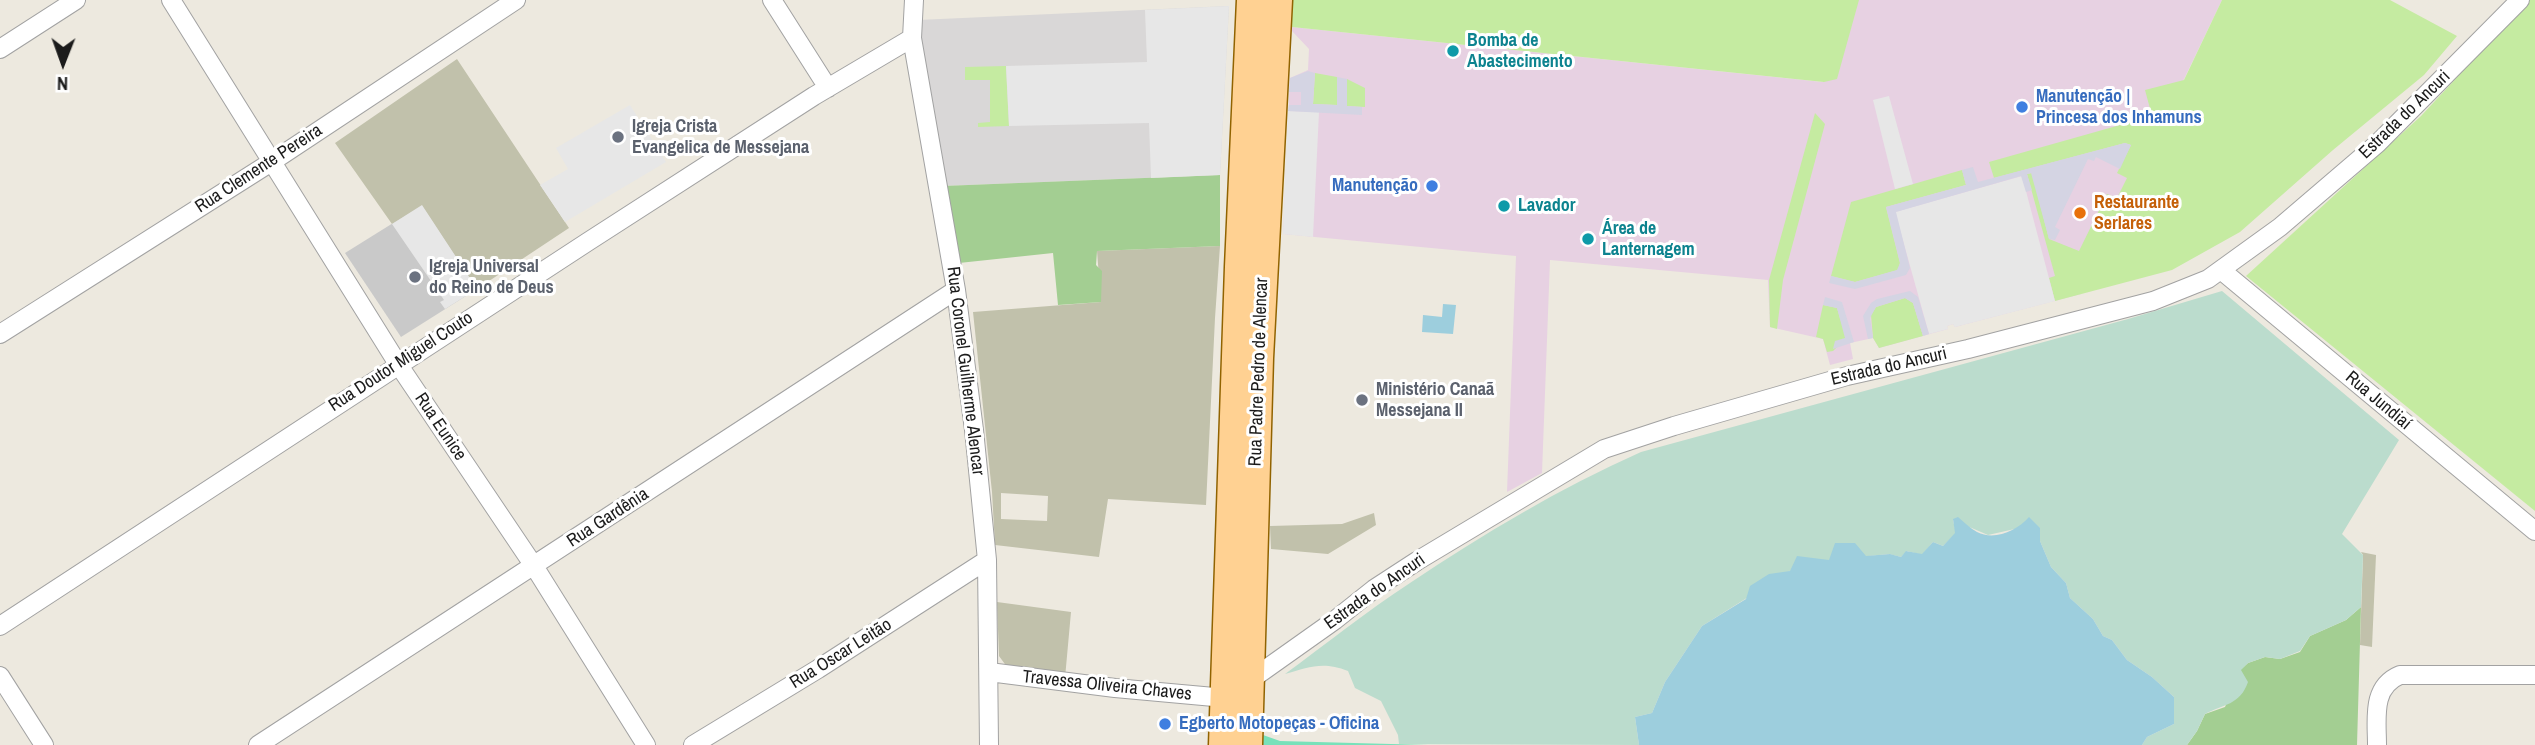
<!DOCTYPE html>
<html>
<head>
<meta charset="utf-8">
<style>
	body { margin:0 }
	#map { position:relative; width:2535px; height:745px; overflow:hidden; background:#ede9df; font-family:"Archivo Narrow",sans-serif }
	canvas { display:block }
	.north { position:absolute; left:28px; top:28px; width:70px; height:70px; -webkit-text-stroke:5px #fff; paint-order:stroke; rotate:181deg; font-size:19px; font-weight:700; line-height:28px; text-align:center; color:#1b1b1b }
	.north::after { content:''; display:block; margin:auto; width:24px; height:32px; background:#1b1b1b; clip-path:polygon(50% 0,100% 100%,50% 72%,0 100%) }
</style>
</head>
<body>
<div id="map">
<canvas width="2535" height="745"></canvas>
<div class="north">N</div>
</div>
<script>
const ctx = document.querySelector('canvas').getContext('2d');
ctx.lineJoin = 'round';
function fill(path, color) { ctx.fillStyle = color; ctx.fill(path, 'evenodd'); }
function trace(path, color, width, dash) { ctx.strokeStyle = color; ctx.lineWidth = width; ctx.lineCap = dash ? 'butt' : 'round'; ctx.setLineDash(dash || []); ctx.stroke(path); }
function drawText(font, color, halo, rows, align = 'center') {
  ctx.font = font + ' "Archivo Narrow",sans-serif'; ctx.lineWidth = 6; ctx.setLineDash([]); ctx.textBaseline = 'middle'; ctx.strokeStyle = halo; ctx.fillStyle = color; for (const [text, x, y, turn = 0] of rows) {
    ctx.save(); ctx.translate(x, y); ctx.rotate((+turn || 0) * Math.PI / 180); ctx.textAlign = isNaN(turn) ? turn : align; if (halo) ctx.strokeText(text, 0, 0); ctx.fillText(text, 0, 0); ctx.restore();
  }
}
fill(new Path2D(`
	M 1229,6 L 1220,175 L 943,186 L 918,20 Z`), '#d9d7d7');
fill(new Path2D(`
	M 1846,0 L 2222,0 L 2081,294 L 1955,327 L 1953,324 L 1947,326 L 1948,329 L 1879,348 L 1873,338 L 1850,343 L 1853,359 L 1830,365 L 1823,339 L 1770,327 L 1768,280 L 1550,260 L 1542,473 L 1507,492 L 1516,256 L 1283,234 L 1290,78 L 1308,70 L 1309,49 L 1292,31 L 1292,27 L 1823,82 Z`), '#e7d1e2');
fill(new Path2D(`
	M 422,205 L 477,289 L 401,337 L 345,253 Z`), '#c9c9c9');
fill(new Path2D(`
	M 457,59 L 569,228 L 477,289 L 422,206 L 392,224 L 335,143 Z
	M 1220,246 L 1215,318 L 1206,505 L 1108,499 L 1099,557 L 995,545 L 992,492 L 973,312 L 1101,302 L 1097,251 ZM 1001,493 L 1048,496 L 1047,521 L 1001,519 Z
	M 1374,513 L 1376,525 L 1328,554 L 1271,549 L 1270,526 L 1342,524 Z
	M 2361,552 L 2376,555 L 2372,647 L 2360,645 L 2363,555 Z
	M 997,602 L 1071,612 L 1065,678 L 1010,671 L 999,656 Z`), '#c1c1ab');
fill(new Path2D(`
	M 1292,0 L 1859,0 L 1837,79 L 1824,82 L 1292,27 Z
	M 2222,0 L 2390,0 L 2457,36 L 2424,75 L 2333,150 L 2240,232 L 2172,270 L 2055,301 L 2049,278 L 2055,276 L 2027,174 L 2032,173 L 2049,239 L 2079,251 L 2107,194 L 2117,198 L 2127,178 L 2117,173 L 2131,145 L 2125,143 L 1994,178 L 1989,162 L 2152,116 L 2145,90 L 2184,80 Z
	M 2529,0 L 2535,0 L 2535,511 L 2246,276 L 2421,116 Z
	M 1006,66 L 1009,126 L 978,127 L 978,123 L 990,122 L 990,80 L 965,80 L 965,67 Z
	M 1315,73 L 1337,77 L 1337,105 L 1313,104 Z
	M 1347,79 L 1365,88 L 1365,107 L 1346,106 Z
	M 1815,113 L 1825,124 L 1783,280 L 1777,329 L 1770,327 L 1769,280 Z
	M 1962,170 L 1966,185 L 1886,207 L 1900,263 L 1898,270 L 1855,282 L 1831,276 L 1851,202 Z
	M 1905,298 L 1913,303 L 1923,336 L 1879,348 L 1873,338 L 1871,315 L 1876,307 Z
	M 1823,305 L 1837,308 L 1846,338 L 1833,351 L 1827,352 L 1823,339 L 1816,337 Z`), '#c5eba1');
fill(new Path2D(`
	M 1220,175 L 1220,246 L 1097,251 L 1096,265 L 1102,271 L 1101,302 L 1058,305 L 1053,253 L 959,263 L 943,186 Z
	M 2361,607 L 2357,745 L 2187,745 L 2197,731 L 2205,714 L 2225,707 L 2240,670 L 2248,663 L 2265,657 L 2280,659 L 2300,652 L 2310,636 L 2346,620 Z`), '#a3ce92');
fill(new Path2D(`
	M 2222,291 L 2399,440 L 2342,534 L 2363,555 L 2361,607 L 2346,620 L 2310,636 L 2300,651 L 2280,659 L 2265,657 L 2248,663 L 2241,670 L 2248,682 C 2240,705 2224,704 2205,714 L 2197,731 L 2187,745 L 2142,745 L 2147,737 L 2174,724 L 2174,697 L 2152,677 L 2127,660 L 2112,640 L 2103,636 L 2093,619 L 2070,598 L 2066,583 L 2051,567 L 2040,541 L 2039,528 L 2019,528 L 1988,535 L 1953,520 L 1956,533 L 1943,546 L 1933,542 L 1922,555 L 1907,551 L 1901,557 L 1889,554 L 1829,560 L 1790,571 L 1702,626 L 1665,682 L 1652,713 L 1635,717 L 1639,745 L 1399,744 L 1398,735 L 1381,701 L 1355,688 L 1348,671 C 1323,661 1309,667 1285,674 C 1326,644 1367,611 1410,583 C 1483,534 1560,488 1641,452 L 2128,319 Z`), '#bbdccd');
fill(new Path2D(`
	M 1263,735 L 1280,741 L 1428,745 L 1263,745 Z`), '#78e1ba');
fill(new Path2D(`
	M 1229,6 L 1220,175 L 1151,178 L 1149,123 L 1009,126 L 1006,66 L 1147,62 L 1145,10 Z
	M 1889,96 L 1913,184 L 1895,189 L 1873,100 Z
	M 630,105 L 666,162 L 565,222 L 540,185 L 568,169 L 556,148 Z
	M 1288,111 L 1319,112 L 1313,237 L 1283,234 Z
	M 2022,176 L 2055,301 L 1955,327 L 1953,324 L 1947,326 L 1948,329 L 1929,334 L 1895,212 Z
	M 422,205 L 477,289 L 445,309 L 440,302 L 444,300 L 392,224 Z`), '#e7e7e7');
fill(new Path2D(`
	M 1308,71 L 1315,73 L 1313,104 L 1337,105 L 1337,77 L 1347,79 L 1347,106 L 1362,107 L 1362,115 L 1288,111 L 1289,105 L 1301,105 L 1301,92 L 1289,92 L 1290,78 Z
	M 2125,143 L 2131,145 L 2120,169 L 2096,157 L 2094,161 L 2088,159 L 2055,227 L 2060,230 L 2055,240 L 2049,239 L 2031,173 L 2027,174 L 2032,190 L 2026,192 L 2021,176 L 1896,212 L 1910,268 L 1906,275 L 1855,289 L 1829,283 L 1831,276 L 1855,282 L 1897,270 L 1900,263 L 1886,207 L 1966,185 L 1962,170 L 1973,167 L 1978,182 Z
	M 1910,291 L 1918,297 L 1929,334 L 1923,336 L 1913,303 L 1905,298 L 1876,307 L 1870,318 L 1873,338 L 1868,339 L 1863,316 L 1871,303 L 1877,299 Z
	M 1825,297 L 1842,302 L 1854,342 L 1833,349 L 1835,341 L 1845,338 L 1837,308 L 1823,305 Z`), '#d4d4e3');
fill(new Path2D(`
	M 1443,304 L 1456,305 L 1453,334 L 1422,332 L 1423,315 L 1442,317 Z
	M 1958,517 C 1964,522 1970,528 1977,532 C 1994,541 2017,531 2029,517 L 2040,528 L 2040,541 L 2051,567 L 2066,583 L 2070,598 L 2093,619 L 2103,636 L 2112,640 L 2127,660 L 2152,677 L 2174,697 L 2174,724 L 2147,737 L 2142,745 L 1639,745 L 1635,717 L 1652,713 L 1665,682 L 1702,626 L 1746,599 L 1750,586 L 1769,574 L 1790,571 L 1797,556 L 1829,560 L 1835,543 L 1855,543 L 1866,556 L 1890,554 L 1901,557 L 1906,551 L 1922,554 L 1933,542 L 1943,546 L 1955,533 L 1953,519 Z`), '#9dcedd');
const minor = new Path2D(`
	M 171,0 L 398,364 L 534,566 L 646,745
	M 772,0 L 828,88
	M 914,0 L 912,38 L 956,290 L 974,430 L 987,560 L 989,745
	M 0,49 L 76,0
	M 2221,270 L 2535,531
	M 0,334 L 273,161 L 516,0
	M 0,626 L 589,241 L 814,96 L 912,38
	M 989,672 L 1115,688 L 1225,698 L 1335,620 L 1374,589 L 1417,561 L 1604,449 L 1674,426 L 1847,376 L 1968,349 L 2153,301 L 2208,279 L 2280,227 L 2377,144 L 2520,0
	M 0,676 L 44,745
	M 258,745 L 956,290
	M 693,745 L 818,669 L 987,560
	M 2377,745 C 2377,719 2371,687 2400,675 L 2535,675`);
const primary = new Path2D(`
	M 1223,745 L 1239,267 L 1251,0
	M 1248,745 L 1259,358 L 1278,0`);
trace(minor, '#a2a2a2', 20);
trace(primary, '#916300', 31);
trace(minor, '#fff', 18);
trace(primary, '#ffd192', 28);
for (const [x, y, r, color] of [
	[1453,51,7,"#0f9aa8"],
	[2022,107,7,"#3f7fe0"],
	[618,137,7,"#6b7280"],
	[1432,186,7,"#3f7fe0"],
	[1504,206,7,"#0f9aa8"],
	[2080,213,7,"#e8710a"],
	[1588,239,7,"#0f9aa8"],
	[415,277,7,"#6b7280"],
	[1362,400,7,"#6b7280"],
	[1165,724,7,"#3f7fe0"]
]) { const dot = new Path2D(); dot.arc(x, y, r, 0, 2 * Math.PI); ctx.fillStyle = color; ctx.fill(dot); trace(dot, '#fff', 2.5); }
drawText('bold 18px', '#0d838f', '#fff', [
	["Bomba de",1467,41],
	["Abastecimento",1467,62],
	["Lavador",1518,206],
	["Área de",1602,229],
	["Lanternagem",1602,250]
], 'left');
drawText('bold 18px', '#366cbe', '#fff', [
	["Manutenção |",2036,97],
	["Princesa dos Inhamuns",2036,118],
	["Manutenção",1418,186,"right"],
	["Egberto Motopeças - Oficina",1179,724]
], 'left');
drawText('18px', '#1b1b1b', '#fff', [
	["Estrada do Ancuri",2405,115,-44],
	["Rua Clemente Pereira",259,169,-33],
	["Rua Doutor Miguel Couto",401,362,-33],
	["Estrada do Ancuri",1889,367,-13],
	["Rua Coronel Guilherme Alencar",965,371,83],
	["Rua Padre Pedro de Alencar",1259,372,-88],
	["Rua Jundiaí",2378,401,40],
	["Rua Eunice",440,427,56],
	["Rua Gardênia",608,518,-33],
	["Estrada do Ancuri",1375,592,-35],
	["Rua Oscar Leitão",841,654,-32],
	["Travessa Oliveira Chaves",1107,686,6]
]);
drawText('bold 18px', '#5b616d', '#fff', [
	["Igreja Crista",632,127],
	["Evangelica de Messejana",632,148],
	["Igreja Universal",429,267],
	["do Reino de Deus",429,288],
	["Ministério Canaã",1376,390],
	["Messejana II",1376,411]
], 'left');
drawText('bold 18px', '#c56008', '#fff', [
	["Restaurante",2094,203],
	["Serlares",2094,224]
], 'left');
</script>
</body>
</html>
